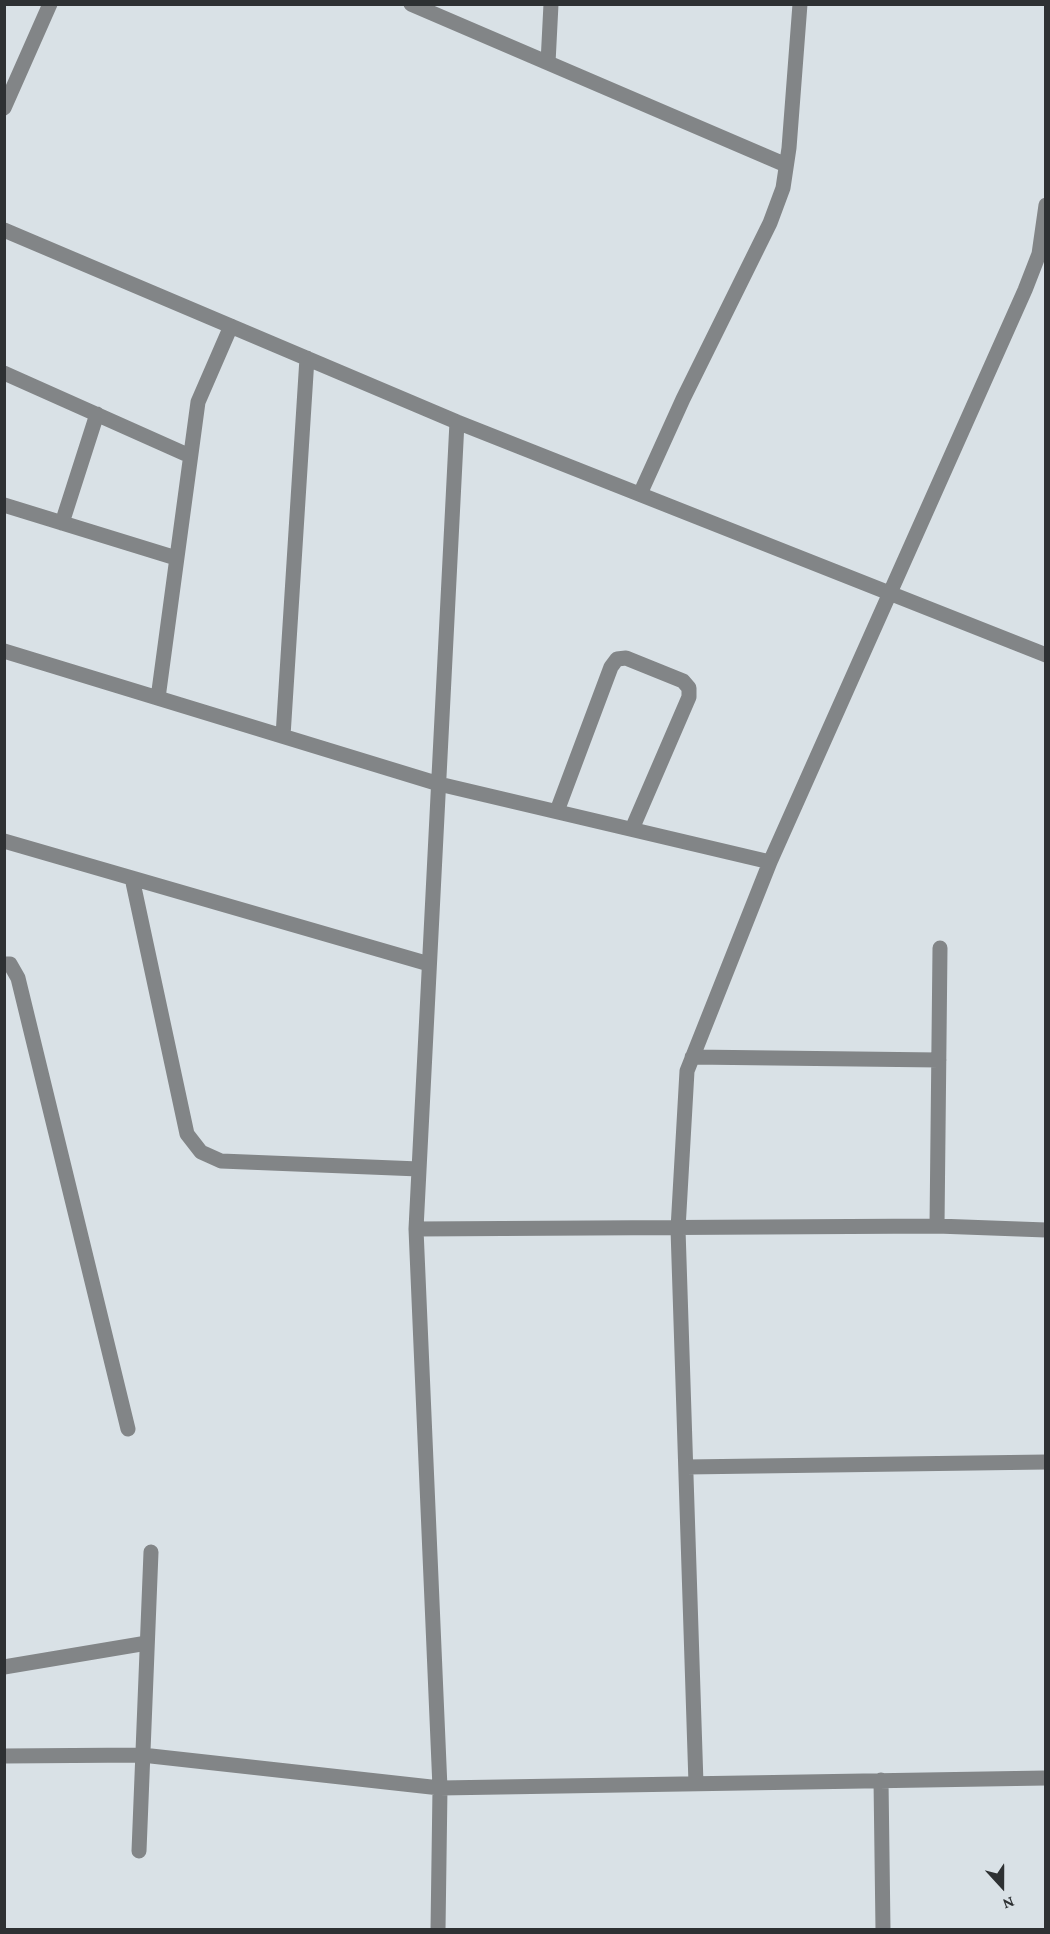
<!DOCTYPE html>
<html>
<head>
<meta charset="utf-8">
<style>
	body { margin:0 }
	#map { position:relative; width:1050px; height:1934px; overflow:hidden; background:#d9e1e6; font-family:"Crimson Pro",serif }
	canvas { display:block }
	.frame { position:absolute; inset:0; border:6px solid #2e3133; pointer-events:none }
	.north { position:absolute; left:972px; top:1856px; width:60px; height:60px; -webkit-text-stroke:4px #d9e1e6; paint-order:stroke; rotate:159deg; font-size:16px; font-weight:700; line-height:24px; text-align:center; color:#2e3133 }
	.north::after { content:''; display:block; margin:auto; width:21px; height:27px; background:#2e3133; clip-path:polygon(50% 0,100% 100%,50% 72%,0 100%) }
</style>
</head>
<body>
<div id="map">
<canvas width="1050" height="1934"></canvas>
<div class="frame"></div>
<div class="north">N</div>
</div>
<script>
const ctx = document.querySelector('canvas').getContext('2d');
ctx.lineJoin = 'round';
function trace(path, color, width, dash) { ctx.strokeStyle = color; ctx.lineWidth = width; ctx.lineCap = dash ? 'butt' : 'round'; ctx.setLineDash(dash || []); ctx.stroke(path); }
trace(new Path2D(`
	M 411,4 L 786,165
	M 548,63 L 551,4
	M 4,108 L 50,4
	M 4,230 L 457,422 L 1046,655
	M 4,373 L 190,456
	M 640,494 L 683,399 L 770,223 L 783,188 L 789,148 L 800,4
	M 4,505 L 176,558
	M 62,523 L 97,414
	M 4,651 L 439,784 L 770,862
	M 158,698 L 198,402 L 231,326
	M 283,736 L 307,358
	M 557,811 L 611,667 L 617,659 L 626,658 L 683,681 L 689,688 L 689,697 L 632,829
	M 4,841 L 429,964
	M 132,878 L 187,1134 L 201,1152 L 221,1161 L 419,1169
	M 4,964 L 10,964 L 18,978 L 128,1429
	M 692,1057 L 939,1060
	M 937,1226 L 940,948
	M 416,1229 L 937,1226 L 1046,1230
	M 686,1467 L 1046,1462
	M 4,1667 L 147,1643
	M 4,1756 L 142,1755 L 440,1788 L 1046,1778
	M 881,1780 L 883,1930
	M 696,1784 L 678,1229 L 687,1071 L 770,862 L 1025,290 L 1039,254 L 1046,205
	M 139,1851 L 151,1552
	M 438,1930 L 440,1788 L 416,1229 L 457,422`), '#828587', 15);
</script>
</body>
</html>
